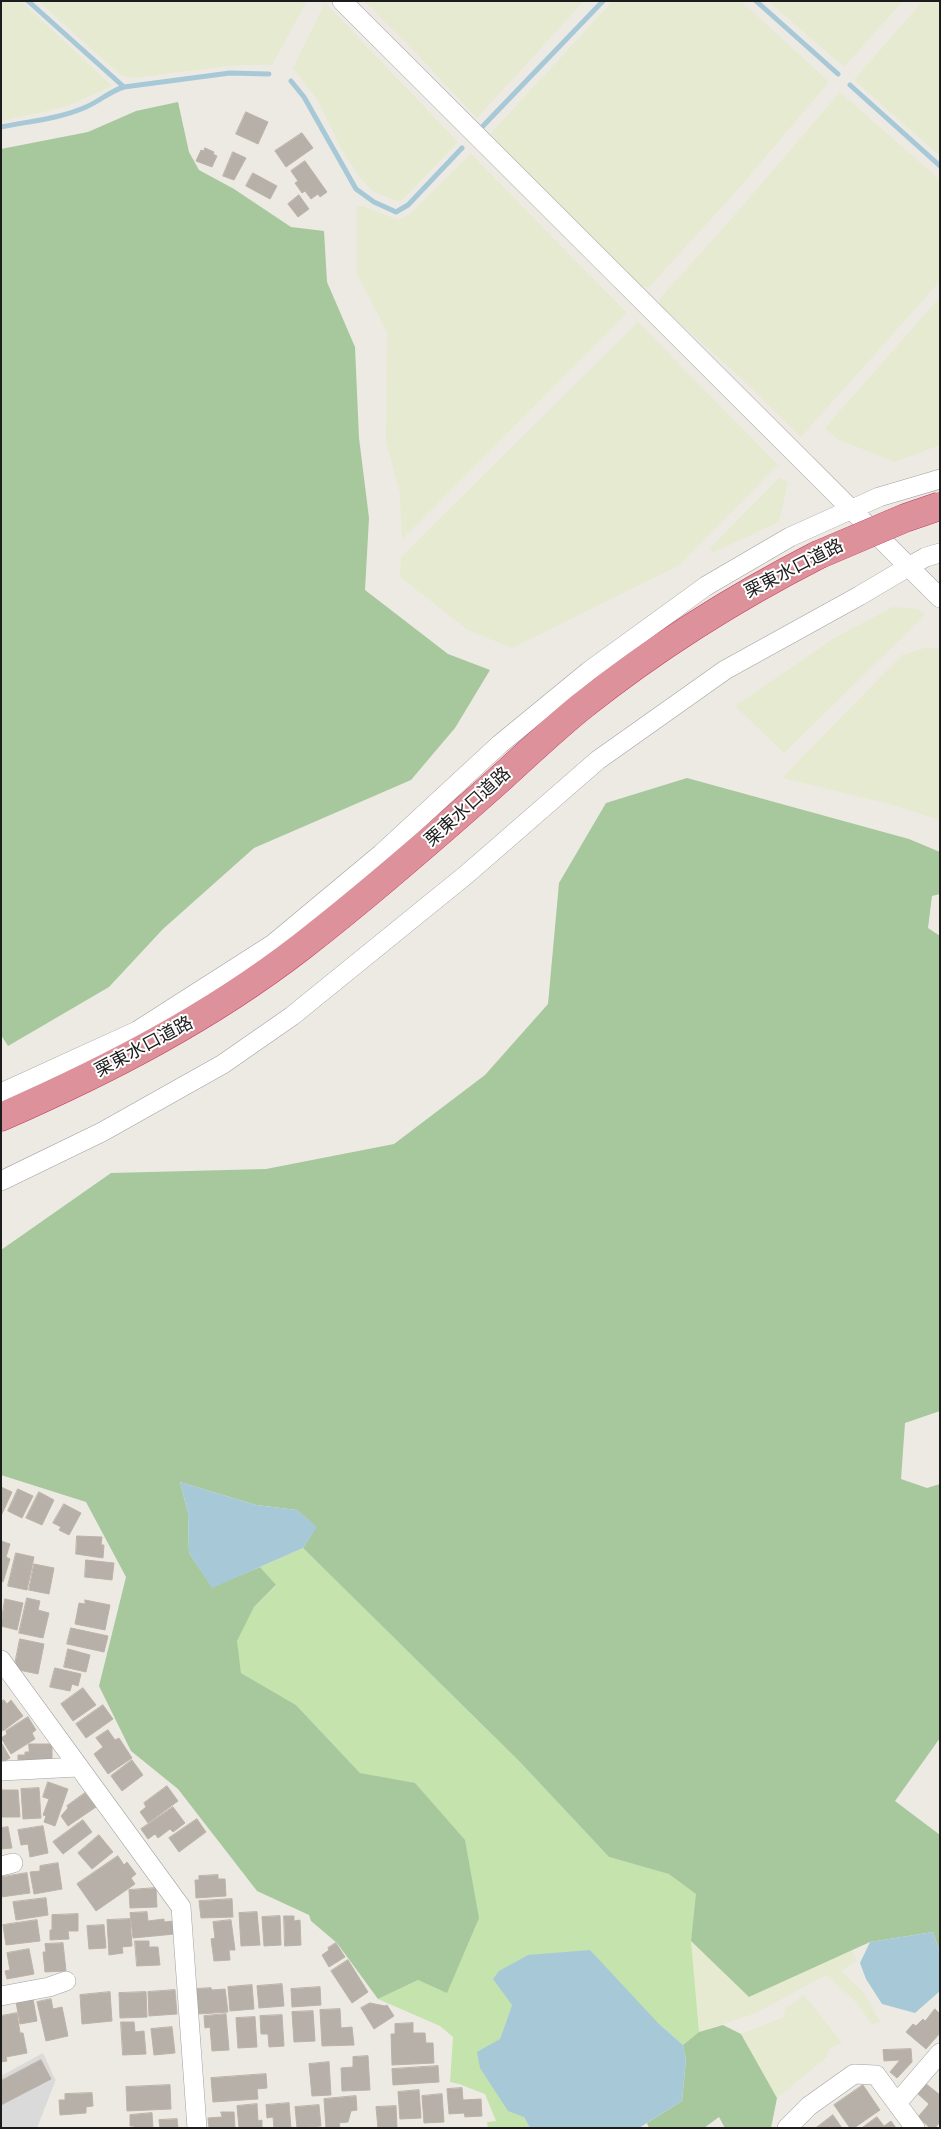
<!DOCTYPE html>
<html>
<head>
<meta charset="utf-8">
<style>
	body { margin:0 }
	#map { position:relative; width:941px; height:2129px; overflow:hidden; background:#edeae3; font-family:"PT Sans",sans-serif }
	canvas { display:block }
	.frame { position:absolute; inset:0; border:2px solid #1c1c1c; pointer-events:none }
</style>
</head>
<body>
<div id="map">
<canvas width="941" height="2129"></canvas>
<div class="frame"></div>
</div>
<script>
const ctx = document.querySelector('canvas').getContext('2d');
ctx.lineJoin = 'round';
function fill(path, color) { ctx.fillStyle = color; ctx.fill(path, 'evenodd'); }
function trace(path, color, width, dash) { ctx.strokeStyle = color; ctx.lineWidth = width; ctx.lineCap = dash ? 'butt' : 'round'; ctx.setLineDash(dash || []); ctx.stroke(path); }
function drawText(font, color, halo, rows, align = 'center') {
  ctx.font = font + ' "PT Sans","Noto Sans JP",sans-serif'; ctx.lineWidth = 4; ctx.setLineDash([]); ctx.textBaseline = 'middle'; ctx.strokeStyle = halo; ctx.fillStyle = color; for (const [text, x, y, turn = 0] of rows) {
    ctx.save(); ctx.translate(x, y); ctx.rotate((+turn || 0) * Math.PI / 180); ctx.textAlign = isNaN(turn) ? turn : align; if (halo) ctx.strokeText(text, 0, 0); ctx.fillText(text, 0, 0); ctx.restore();
  }
}
fill(new Path2D(`
	M 43,2053 L 55,2079 L 56,2079 L 37,2128 L 1,2128 L 1,2076 Z`), '#dadada');
fill(new Path2D(`
	M 1,1 L 21,1 L 112,86 L 65,107 L 1,121 Z
	M 38,1 L 307,1 L 272,65 L 236,65 L 132,78 L 122,76 Z
	M 364,1 L 584,1 L 477,118 L 417,54 Z
	M 613,1 L 741,1 L 829,82 L 733,195 L 649,287 L 642,287 L 490,134 Z
	M 768,1 L 903,1 L 844,67 Z
	M 923,1 L 940,1 L 940,156 L 854,80 Z
	M 325,3 L 458,142 L 402,200 L 397,201 L 374,192 L 361,179 L 342,150 L 317,99 L 293,68 Z
	M 840,92 L 940,180 L 940,281 L 801,437 L 743,380 L 659,304 L 661,297 L 727,224 Z
	M 471,154 L 627,313 L 402,539 L 400,493 L 386,442 L 387,332 L 357,274 L 357,206 L 363,206 L 398,220 L 410,214 Z
	M 940,297 L 940,445 L 895,462 L 837,439 L 825,428 Z
	M 638,322 L 778,465 L 678,566 L 512,648 L 468,630 L 400,577 L 401,557 Z
	M 779,478 L 788,482 L 779,522 L 712,553 L 710,548 Z
	M 893,607 L 918,609 L 925,615 L 784,753 L 735,706 L 836,637 Z
	M 925,648 L 940,648 L 940,820 L 886,803 L 782,778 L 902,655 Z
	M 691,1941 L 749,1997 L 852,1950 L 857,1961 L 841,1971 L 864,1993 L 880,2022 L 872,2024 L 856,2002 L 826,1975 L 756,2013 L 699,2032 Z
	M 804,1995 L 842,2043 L 829,2049 L 827,2057 L 777,2098 L 741,2034 L 784,2017 L 785,2009 Z`), '#e6ead0');
fill(new Path2D(`
	M 303,1548 L 519,1761 L 609,1857 L 670,1874 L 697,1894 L 691,1941 L 699,2032 L 683,2045 L 658,2023 L 512,2005 L 500,2039 L 524,2117 L 530,2128 L 488,2128 L 487,2122 L 496,2121 L 485,2094 L 459,2084 L 450,2082 L 453,2037 L 440,2026 L 378,1999 L 418,1980 L 447,1992 L 415,1784 L 360,1773 L 296,1705 L 241,1673 L 236,1641 L 254,1607 L 276,1586 L 260,1567 Z`), '#c4e3ad');
fill(new Path2D(`
	M 178,102 L 189,152 L 199,170 L 234,189 L 291,227 L 324,231 L 327,282 L 355,347 L 359,438 L 369,518 L 365,590 L 448,654 L 490,670 L 455,728 L 411,780 L 254,848 L 163,929 L 109,987 L 8,1046 L 1,1035 L 1,149 L 88,132 L 136,111 Z
	M 687,778 L 909,839 L 940,852 L 940,894 L 932,896 L 928,928 L 940,936 L 940,1411 L 905,1423 L 901,1479 L 927,1488 L 940,1484 L 940,1738 L 895,1801 L 940,1835 L 940,1953 L 933,1932 L 870,1942 L 749,1997 L 691,1941 L 696,1894 L 669,1874 L 609,1857 L 519,1761 L 303,1548 L 316,1527 L 297,1510 L 256,1505 L 180,1482 L 188,1513 L 189,1553 L 212,1587 L 260,1567 L 276,1585 L 254,1607 L 237,1641 L 241,1673 L 296,1705 L 360,1773 L 415,1783 L 465,1840 L 479,1918 L 447,1993 L 418,1980 L 378,1999 L 337,1943 L 311,1921 L 309,1915 L 257,1891 L 178,1789 L 131,1751 L 99,1686 L 126,1577 L 86,1502 L 1,1475 L 1,1250 L 111,1173 L 266,1169 L 394,1144 L 485,1075 L 548,1004 L 559,883 L 606,803 Z
	M 723,2025 L 741,2034 L 777,2098 L 771,2128 L 725,2128 L 719,2117 L 704,2128 L 649,2128 L 647,2123 L 682,2101 L 686,2060 L 683,2045 L 699,2032 Z`), '#a6c89c');
fill(new Path2D(`
	M 180,1482 L 256,1505 L 297,1510 L 317,1527 L 303,1548 L 212,1588 L 189,1553 L 188,1513 Z
	M 933,1932 L 940,1953 L 940,1991 L 915,2013 L 882,2004 L 866,1979 L 860,1963 L 870,1942 Z
	M 590,1950 L 658,2023 L 683,2045 L 686,2060 L 682,2101 L 639,2128 L 530,2128 L 524,2117 L 508,2111 L 480,2068 L 477,2052 L 500,2039 L 512,2005 L 493,1979 L 499,1971 L 528,1955 Z`), '#a7c9d7');
trace(new Path2D(`
	M 28,1 L 124,87
	M 756,1 L 838,74
	M 291,81 L 304,97 L 356,189 L 374,202 L 396,212 L 408,205 L 462,148
	M 850,85 L 940,166
	M 483,126 L 603,1
	M 1,127 C 30,121 59,119 86,107 C 100,101 110,91 124,87 L 230,73 L 269,74`), '#a7c9d7', 5);
const building = new Path2D(`
	M 246,112 L 268,122 L 258,144 L 236,134 Z
	M 302,133 L 313,148 L 286,167 L 275,151 Z
	M 205,148 L 214,152 L 213,154 L 217,156 L 212,167 L 196,161 L 201,150 L 204,151 Z
	M 233,152 L 246,158 L 234,180 L 223,176 Z
	M 305,161 L 327,192 L 320,197 L 318,194 L 311,199 L 305,191 L 302,193 L 295,183 L 298,181 L 291,171 Z
	M 253,173 L 277,186 L 270,199 L 246,186 Z
	M 299,195 L 309,209 L 298,217 L 288,204 Z
	M 1,1487 L 12,1492 L 1,1516 Z
	M 18,1489 L 33,1496 L 22,1518 L 8,1511 Z
	M 39,1492 L 54,1500 L 42,1525 L 26,1518 Z
	M 64,1504 L 81,1513 L 69,1535 L 59,1530 L 61,1527 L 53,1523 Z
	M 77,1536 L 102,1537 L 101,1545 L 104,1545 L 103,1558 L 76,1554 Z
	M 1,1541 L 10,1544 L 6,1557 L 10,1559 L 3,1582 L 1,1581 Z
	M 16,1553 L 34,1557 L 27,1590 L 8,1586 Z
	M 86,1560 L 114,1563 L 112,1580 L 85,1577 Z
	M 34,1564 L 54,1568 L 49,1594 L 29,1590 Z
	M 27,1598 L 40,1601 L 38,1610 L 49,1613 L 43,1638 L 19,1633 Z
	M 5,1599 L 23,1603 L 17,1630 L 1,1626 Z
	M 85,1600 L 110,1605 L 105,1630 L 75,1624 L 79,1603 L 85,1604 Z
	M 71,1628 L 108,1636 L 104,1652 L 67,1644 Z
	M 20,1639 L 44,1644 L 38,1674 L 14,1669 Z
	M 68,1649 L 90,1655 L 86,1672 L 64,1667 Z
	M 55,1668 L 81,1674 L 78,1686 L 72,1684 L 70,1691 L 50,1687 Z
	M 83,1688 L 96,1705 L 73,1721 L 61,1704 Z
	M 4,1700 L 7,1704 L 11,1700 L 23,1716 L 3,1731 L 1,1728 L 1,1702 Z
	M 103,1705 L 113,1719 L 86,1738 L 76,1724 Z
	M 28,1717 L 36,1730 L 32,1733 L 35,1739 L 11,1754 L 1,1738 L 7,1734 L 6,1731 Z
	M 108,1730 L 115,1740 L 119,1738 L 132,1758 L 108,1774 L 94,1754 L 103,1747 L 96,1738 Z
	M 1,1742 L 10,1758 L 1,1763 Z
	M 29,1744 L 52,1744 L 52,1763 L 18,1763 L 18,1755 L 25,1755 L 25,1752 L 29,1752 Z
	M 132,1760 L 143,1775 L 122,1791 L 111,1776 Z
	M 48,1782 L 68,1789 L 55,1826 L 44,1822 L 46,1816 L 43,1815 L 49,1799 L 43,1797 Z
	M 167,1786 L 178,1801 L 148,1823 L 140,1812 L 146,1807 L 144,1803 Z
	M 39,1788 L 41,1818 L 23,1819 L 21,1789 Z
	M 1,1790 L 18,1790 L 20,1817 L 2,1817 Z
	M 85,1793 L 96,1807 L 68,1826 L 61,1816 L 68,1808 L 67,1806 Z
	M 173,1807 L 185,1823 L 173,1832 L 170,1829 L 158,1838 L 155,1834 L 148,1839 L 141,1829 Z
	M 197,1819 L 206,1832 L 179,1852 L 169,1838 Z
	M 83,1820 L 92,1832 L 63,1854 L 53,1842 Z
	M 43,1826 L 48,1853 L 30,1857 L 28,1844 L 21,1845 L 18,1830 Z
	M 8,1827 L 12,1848 L 1,1849 L 1,1828 Z
	M 99,1835 L 113,1852 L 92,1869 L 78,1853 Z
	M 118,1856 L 124,1865 L 127,1862 L 136,1874 L 131,1878 L 135,1884 L 96,1911 L 77,1884 Z
	M 58,1863 L 62,1889 L 34,1894 L 30,1872 L 40,1871 L 40,1866 Z
	M 27,1873 L 30,1893 L 1,1897 L 2,1877 Z
	M 218,1875 L 218,1879 L 225,1879 L 226,1896 L 196,1898 L 195,1880 L 199,1880 L 199,1876 Z
	M 156,1888 L 157,1907 L 130,1908 L 129,1890 Z
	M 46,1898 L 48,1915 L 16,1920 L 13,1902 Z
	M 232,1899 L 233,1917 L 201,1918 L 199,1901 Z
	M 147,1912 L 148,1921 L 164,1919 L 164,1922 L 173,1921 L 175,1934 L 133,1938 L 130,1913 Z
	M 257,1912 L 260,1945 L 241,1946 L 239,1913 Z
	M 78,1914 L 78,1931 L 68,1931 L 69,1939 L 50,1940 L 50,1930 L 52,1930 L 52,1915 Z
	M 280,1916 L 281,1945 L 264,1946 L 262,1917 Z
	M 284,1916 L 294,1916 L 294,1921 L 300,1920 L 301,1945 L 285,1946 Z
	M 130,1919 L 132,1946 L 122,1947 L 123,1953 L 109,1955 L 107,1920 Z
	M 37,1920 L 40,1941 L 6,1945 L 3,1925 Z
	M 231,1920 L 235,1950 L 229,1950 L 230,1960 L 214,1961 L 211,1939 L 215,1938 L 213,1922 Z
	M 104,1925 L 106,1948 L 89,1949 L 87,1926 Z
	M 135,1941 L 149,1941 L 149,1947 L 158,1947 L 160,1965 L 137,1966 Z
	M 63,1943 L 66,1971 L 45,1972 L 43,1952 L 46,1952 L 45,1944 Z
	M 336,1943 L 345,1957 L 329,1967 L 322,1955 L 329,1950 L 328,1948 Z
	M 29,1949 L 34,1974 L 7,1979 L 5,1971 L 10,1970 L 7,1953 Z
	M 348,1960 L 368,1992 L 352,2003 L 331,1971 Z
	M 282,1984 L 284,2006 L 259,2008 L 257,1986 Z
	M 252,1985 L 254,2009 L 230,2011 L 228,1987 Z
	M 320,1987 L 321,2005 L 292,2007 L 291,1989 Z
	M 211,1988 L 212,1990 L 225,1989 L 228,2012 L 198,2014 L 195,1989 Z
	M 175,1990 L 177,2014 L 149,2016 L 148,1992 Z
	M 110,1992 L 112,2021 L 82,2024 L 80,1995 Z
	M 146,1992 L 147,2017 L 120,2018 L 119,1993 Z
	M 33,1999 L 37,2021 L 20,2024 L 16,2002 Z
	M 51,1999 L 53,2009 L 62,2007 L 68,2036 L 46,2041 L 37,2002 Z
	M 370,2003 L 385,2006 L 387,2005 L 394,2016 L 374,2029 L 361,2008 Z
	M 340,2009 L 341,2028 L 352,2027 L 354,2045 L 322,2046 L 320,2010 Z
	M 935,2009 L 940,2014 L 940,2033 L 926,2049 L 906,2032 L 913,2024 L 916,2026 L 923,2019 L 925,2021 Z
	M 313,2011 L 315,2041 L 294,2042 L 292,2012 Z
	M 17,2013 L 20,2033 L 23,2033 L 27,2053 L 6,2057 L 7,2061 L 1,2062 L 1,2016 Z
	M 226,2014 L 229,2050 L 212,2051 L 210,2027 L 205,2028 L 204,2016 Z
	M 282,2015 L 284,2046 L 269,2047 L 268,2034 L 261,2034 L 260,2016 Z
	M 255,2017 L 257,2047 L 238,2048 L 236,2018 Z
	M 121,2022 L 134,2022 L 135,2032 L 144,2031 L 146,2054 L 123,2055 Z
	M 413,2023 L 413,2033 L 425,2033 L 426,2043 L 433,2043 L 434,2063 L 392,2065 L 391,2034 L 395,2034 L 395,2024 Z
	M 172,2027 L 175,2053 L 154,2055 L 151,2029 Z
	M 911,2049 L 912,2062 L 897,2078 L 890,2072 L 900,2060 L 884,2061 L 883,2050 Z
	M 368,2056 L 370,2090 L 342,2091 L 341,2068 L 353,2067 L 353,2057 Z
	M 41,2060 L 51,2079 L 1,2105 L 1,2081 Z
	M 329,2062 L 331,2095 L 312,2096 L 309,2064 Z
	M 438,2066 L 439,2082 L 393,2085 L 392,2069 Z
	M 266,2074 L 267,2088 L 257,2089 L 258,2099 L 213,2102 L 211,2078 Z
	M 925,2083 L 940,2095 L 940,2122 L 935,2128 L 930,2128 L 918,2117 L 929,2104 L 917,2093 Z
	M 170,2085 L 171,2109 L 127,2111 L 126,2087 Z
	M 863,2085 L 880,2110 L 854,2128 L 850,2128 L 834,2105 Z
	M 462,2088 L 463,2100 L 481,2099 L 482,2116 L 465,2117 L 464,2113 L 449,2114 L 447,2089 Z
	M 419,2090 L 421,2118 L 400,2119 L 398,2092 Z
	M 92,2093 L 93,2106 L 86,2107 L 86,2113 L 60,2115 L 59,2100 L 65,2100 L 65,2094 Z
	M 442,2094 L 444,2122 L 424,2123 L 422,2096 Z
	M 356,2096 L 357,2110 L 351,2111 L 348,2122 L 339,2123 L 340,2128 L 326,2128 L 324,2099 Z
	M 289,2103 L 291,2128 L 274,2128 L 273,2117 L 267,2118 L 266,2105 Z
	M 257,2104 L 258,2121 L 262,2120 L 262,2128 L 239,2128 L 237,2106 Z
	M 319,2105 L 321,2126 L 297,2128 L 295,2107 Z
	M 396,2106 L 397,2128 L 378,2128 L 376,2107 Z
	M 221,2112 L 234,2112 L 235,2128 L 209,2128 L 208,2118 L 222,2117 Z
	M 152,2113 L 153,2128 L 134,2128 L 134,2126 L 130,2126 L 130,2115 Z
	M 833,2115 L 842,2128 L 816,2128 Z
	M 877,2117 L 884,2126 L 891,2121 L 896,2128 L 862,2128 Z
	M 177,2119 L 178,2128 L 160,2128 L 159,2120 Z`);
fill(building, '#b6b0a9');
trace(building, '#bdb2a7', 1);
const minor = new Path2D(`
	M 342,1 L 940,598
	M 1,1093 L 137,1031 L 273,944 L 381,854 L 500,744 L 589,671 L 706,586 L 790,537 L 879,497 L 940,479
	M 1,1181 L 102,1132 L 223,1064 L 292,1016 L 467,874 L 598,760 L 725,670 L 859,596 L 908,567 L 926,557 L 940,553
	M 1,1660 L 181,1907 L 197,2128
	M 1,1771 L 78,1767
	M 1,1866 L 13,1863
	M 1,1996 L 49,1987 L 66,1981
	M 897,2103 L 940,2053
	M 787,2128 L 809,2106 L 854,2074 L 876,2075 L 915,2128`);
const highway = new Path2D(`
	M 1,1117 C 108,1070 209,1018 301,947 C 367,896 430,841 492,786 C 522,759 551,731 582,706 C 656,647 734,598 818,555`);
trace(minor, '#a0a0a0', 20);
trace(highway, '#c7345d', 29);
trace(minor, '#fff', 19);
trace(highway, '#dd929b', 28);
const highwayBridge = new Path2D(`
	M 818,555 L 905,518 L 940,506`);
trace(highwayBridge, '#c7345d', 29, []);
trace(highwayBridge, '#dd929b', 28);
drawText('18px', '#1c1c1c', '#fff', [
	["栗東水口道路",794,569,-27],
	["栗東水口道路",468,807,-42],
	["栗東水口道路",144,1047,-28]
]);
</script>
</body>
</html>
